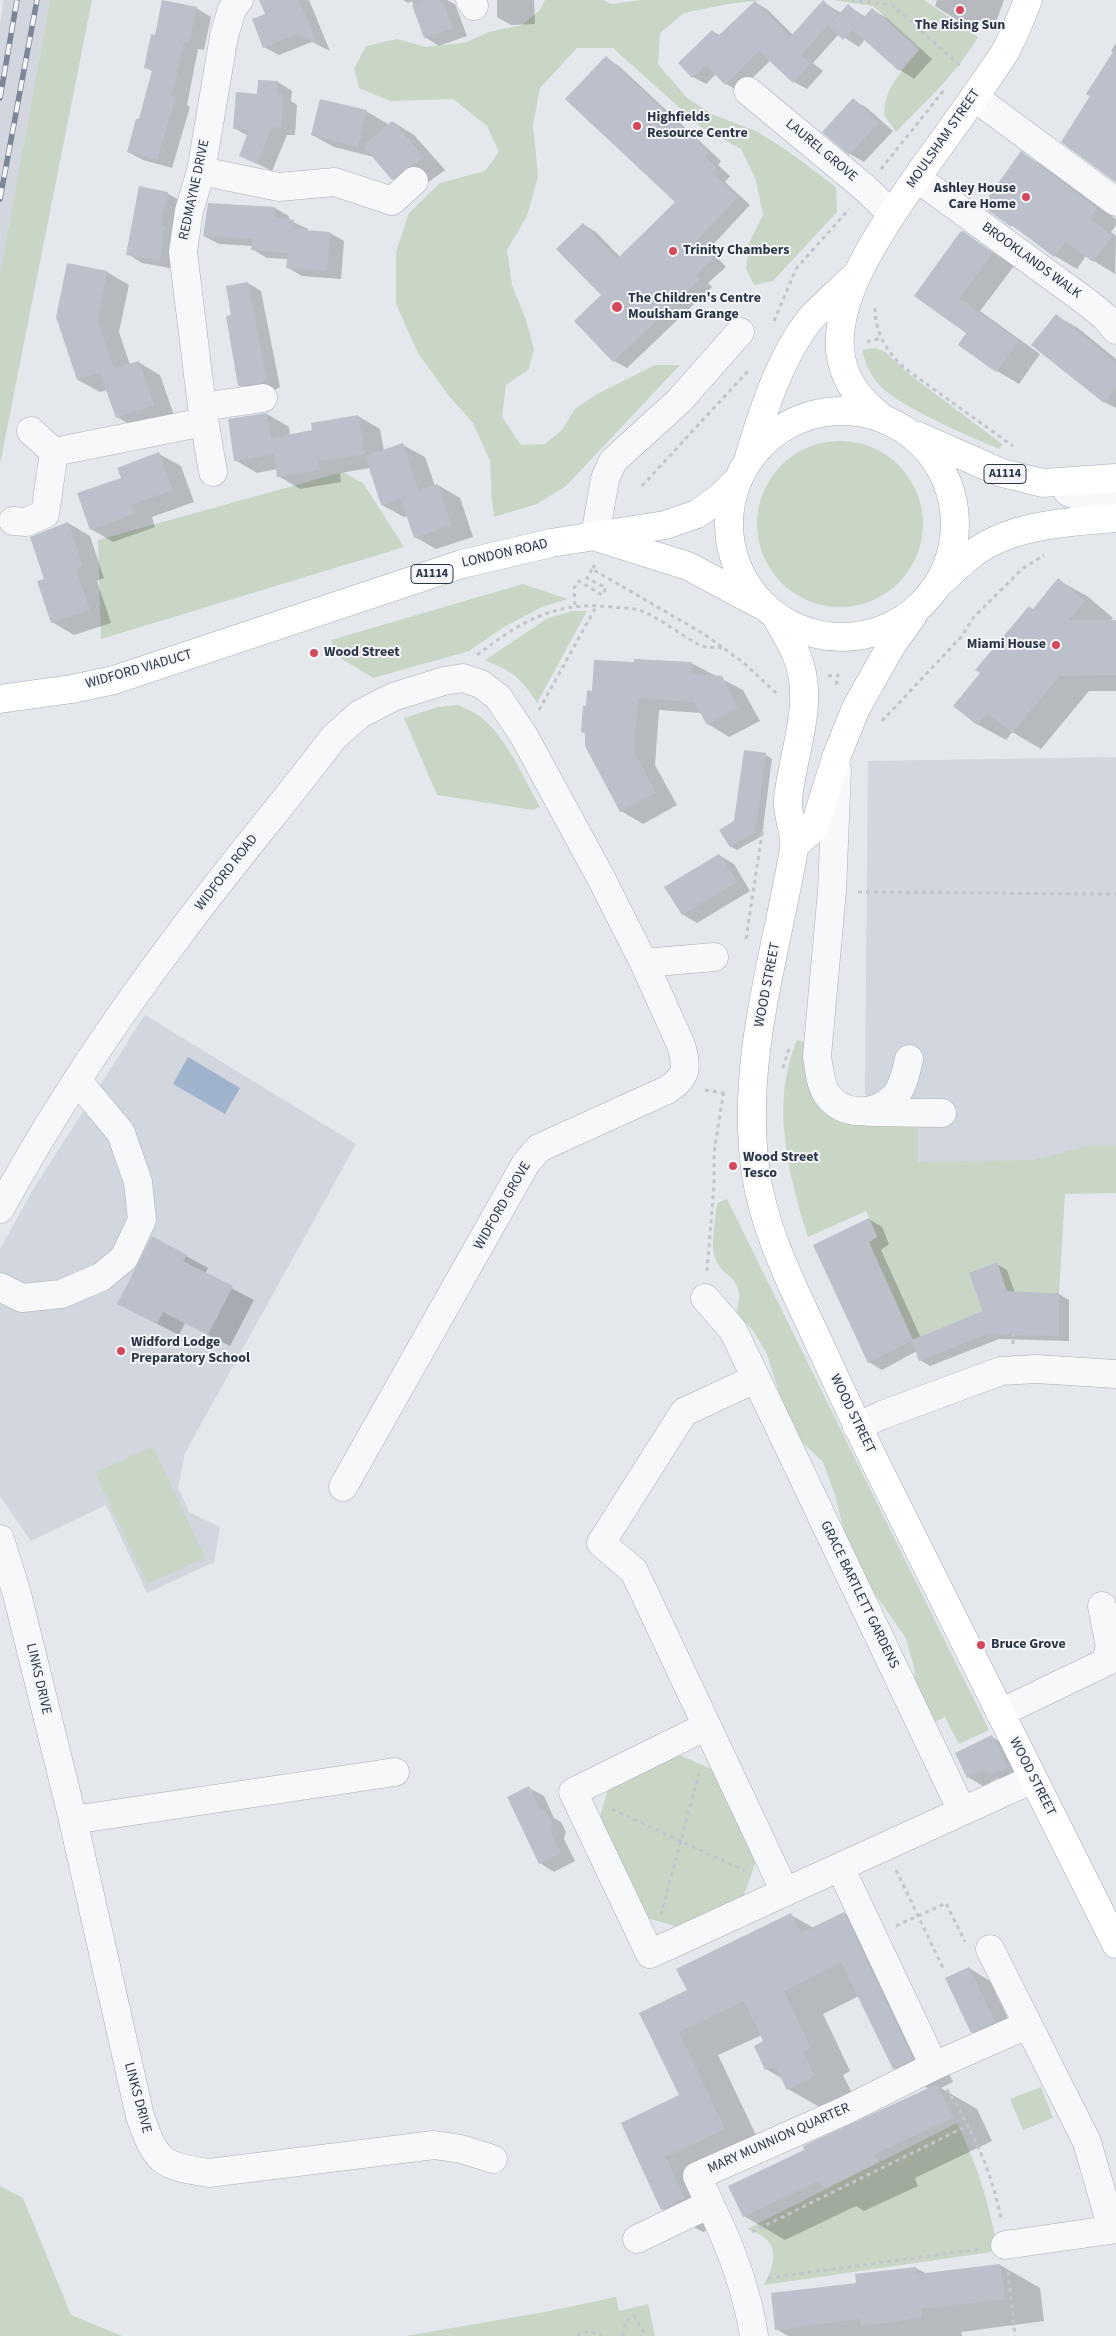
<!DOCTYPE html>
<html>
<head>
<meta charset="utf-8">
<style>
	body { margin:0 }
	canvas { display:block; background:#e4e7ec }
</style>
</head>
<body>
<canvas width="1116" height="2336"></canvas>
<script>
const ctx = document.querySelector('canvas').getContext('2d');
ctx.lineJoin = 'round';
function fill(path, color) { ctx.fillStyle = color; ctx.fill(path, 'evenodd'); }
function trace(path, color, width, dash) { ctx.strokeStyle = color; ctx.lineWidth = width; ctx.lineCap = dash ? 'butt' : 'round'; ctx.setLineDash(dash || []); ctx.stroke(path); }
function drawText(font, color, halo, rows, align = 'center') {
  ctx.font = font + ' "Source Sans 3",sans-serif'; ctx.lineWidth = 4; ctx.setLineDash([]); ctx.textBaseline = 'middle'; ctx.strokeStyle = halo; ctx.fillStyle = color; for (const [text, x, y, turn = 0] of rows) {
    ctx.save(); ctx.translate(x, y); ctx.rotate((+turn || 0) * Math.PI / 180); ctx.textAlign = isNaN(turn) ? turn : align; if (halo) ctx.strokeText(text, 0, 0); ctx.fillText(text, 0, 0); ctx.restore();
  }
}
fill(new Path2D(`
	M 4,0 L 50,0 L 0,274 L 0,22 Z
	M 1116,757 L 1116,1162 L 916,1170 L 865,1094 L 868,761 Z
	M 145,1015 L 356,1144 L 185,1453 L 178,1488 L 189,1512 L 220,1527 L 214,1562 L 147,1593 L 106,1505 L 31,1541 L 0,1496 L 0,1249 L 34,1188 Z`), '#d2d6de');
fill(new Path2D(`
	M 50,0 L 92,0 L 0,464 L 0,274 Z
	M 545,0 L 603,0 L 611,4 L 642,0 L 763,0 L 728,4 L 684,13 L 660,33 L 658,64 L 687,98 L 714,115 L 756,131 L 785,149 L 836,187 L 837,212 L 773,281 L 754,285 L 746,269 L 749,243 L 763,215 L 756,180 L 741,149 L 701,127 L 613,48 L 577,48 L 540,88 L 533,125 L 538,176 L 527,216 L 507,250 L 512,285 L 526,320 L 534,349 L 529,369 L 506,385 L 502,417 L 521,445 L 545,444 L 562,430 L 575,409 L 597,394 L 655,365 L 680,365 L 566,486 L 537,504 L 494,517 L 492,502 L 490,461 L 473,423 L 448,395 L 418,353 L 396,304 L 396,252 L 409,213 L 440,183 L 485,171 L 499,152 L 487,126 L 453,99 L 390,101 L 359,88 L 354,69 L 366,46 L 397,39 L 426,47 L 464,43 L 489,32 L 522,25 L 539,11 Z
	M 833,0 L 924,0 L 978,37 C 957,73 925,102 896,132 L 884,115 C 884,87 904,69 920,49 L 873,6 Z
	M 875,348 L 884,351 L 909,374 L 1002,444 L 1000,449 C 970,437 898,406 878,384 C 870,374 865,363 862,350 Z
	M757 524a83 83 0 1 1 166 0a83 83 0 1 1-166 0Z
	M 343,472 L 363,483 L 404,547 L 101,639 L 98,540 Z
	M 523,584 L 568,599 L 542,607 L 504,627 L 469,651 L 373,678 L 337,656 L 331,640 Z
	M 573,611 L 587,611 L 537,703 C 521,677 513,672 485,660 L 548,618 Z
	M 458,705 C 464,708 470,710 476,714 C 504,731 524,779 540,807 L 533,810 L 437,795 L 404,718 L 438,707 Z
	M 797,1040 L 807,1043 L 811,1079 L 858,1112 L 918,1127 L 918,1162 L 1034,1160 L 1075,1149 L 1094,1145 L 1116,1145 L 1116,1193 L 1065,1194 L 1059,1293 L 1003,1291 L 1003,1281 L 997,1262 L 969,1273 L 982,1311 L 912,1340 L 867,1244 L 877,1236 L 866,1211 L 808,1237 C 788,1175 770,1102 797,1040 Z
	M 727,1199 L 989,1730 L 959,1744 L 945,1717 L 928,1725 L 916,1691 L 914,1668 L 906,1638 L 851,1560 L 835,1495 L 823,1462 L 801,1441 L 788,1423 L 767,1354 L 752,1329 L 736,1314 C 749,1272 720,1282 714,1254 C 711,1241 716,1217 717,1203 Z
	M 153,1446 L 205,1558 L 147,1584 L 95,1473 Z
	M 677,1754 L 716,1771 L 757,1858 L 743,1898 L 681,1928 L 641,1916 L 598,1823 L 609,1786 Z
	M 1041,2087 L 1053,2118 L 1023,2130 L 1010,2099 Z
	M 957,2123 C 978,2167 989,2203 998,2251 L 764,2285 C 778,2258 779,2239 747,2229 Z
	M 0,2186 L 23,2198 L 71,2315 L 122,2336 L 0,2336 Z
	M 616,2297 L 619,2311 L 648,2304 L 655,2336 L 406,2336 L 545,2312 Z`), '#c9d6c5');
fill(new Path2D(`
	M 188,1057 L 240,1088 L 225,1114 L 173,1084 Z`), '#9fb4cc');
fill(new Path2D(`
	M 273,0 L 309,0 L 330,51 L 312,42 L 279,55 L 264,47 L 266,14 Z
	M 403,0 L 447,0 L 455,4 L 467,36 L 439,46 L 425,37 L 412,1 L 408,3 Z
	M 497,0 L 534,0 L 535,24 L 511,25 L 497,17 Z
	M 937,0 L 1004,0 L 994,28 L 974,21 L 971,29 L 935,6 Z
	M 755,2 L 768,10 L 793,35 L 823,2 L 841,13 L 848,6 L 866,17 L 872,10 L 887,18 L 932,59 L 914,79 L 900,70 L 865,39 L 859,47 L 839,34 L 813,63 L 823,71 L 807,89 L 794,82 L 771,60 L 739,91 L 726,84 L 716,74 L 706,84 L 693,77 L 712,31 L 721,36 Z
	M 196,8 L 211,17 L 204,50 L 198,49 L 187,105 L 190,107 L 172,168 L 143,160 L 128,152 L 140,121 L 153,72 L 146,67 L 156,36 Z
	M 1116,43 L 1116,181 L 1062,141 L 1092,96 L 1114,53 L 1111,51 Z
	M 606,58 L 619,66 L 721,161 L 718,165 L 730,176 L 725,182 L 750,205 L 709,249 L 726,267 L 708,283 L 712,287 L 627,368 L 614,361 L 603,295 L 583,224 L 596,232 L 621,258 L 677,201 Z
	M 278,82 L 292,91 L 291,101 L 297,105 L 295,135 L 287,135 L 272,171 L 240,155 L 248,136 L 234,128 L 259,95 Z
	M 853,100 L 867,108 L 893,131 L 864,162 L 850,154 Z
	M 366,111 L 388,124 L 387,127 L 393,122 L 414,135 L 445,170 L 415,192 L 393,179 L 374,157 L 334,147 L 312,135 Z
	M 1022,153 L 1043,166 L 1116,219 L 1116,225 L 1111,232 L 1116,236 L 1115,274 L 1086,256 L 1077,269 L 1055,256 L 984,206 Z
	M 167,193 L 182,202 L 175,269 L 142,263 L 128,254 Z
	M 275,208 L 289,216 L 289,220 L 308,229 L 308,231 L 330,233 L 344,241 L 341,279 L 302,276 L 288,268 L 288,259 L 267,258 L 252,249 L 252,246 L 219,244 L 204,236 Z
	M 963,233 L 1014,266 L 980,311 L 1040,354 L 1019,384 L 997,371 L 960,344 L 968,333 L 916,295 Z
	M 68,264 L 107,272 L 129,285 L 119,332 L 130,365 L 138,362 L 160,375 L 175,418 L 139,430 L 117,417 L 107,390 L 100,392 L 78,380 Z
	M 248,283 L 261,291 L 280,387 L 275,390 L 252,393 L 239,385 L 233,316 Z
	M 1056,316 L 1078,328 L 1116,359 L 1116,408 L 1104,402 Z
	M 267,414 L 289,427 L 290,436 L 314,431 L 358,416 L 380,429 L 384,451 L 403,445 L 425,457 L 435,486 L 438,485 L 460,498 L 473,537 L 436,549 L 415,537 L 408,516 L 404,517 L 382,505 L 370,468 L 340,473 L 341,482 L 300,489 L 278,476 L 277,469 L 257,473 L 235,460 Z
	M 159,454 L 181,466 L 194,502 L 152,517 L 155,527 L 113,542 L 91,529 L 122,479 Z
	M 68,523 L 90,536 L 104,578 L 97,581 L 111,623 L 74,635 L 52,622 L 46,580 Z
	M 1058,580 L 1087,596 L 1113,618 L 1110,621 L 1116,621 L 1116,691 L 1089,691 L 1041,749 L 1012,732 L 1006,740 L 977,724 L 1034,610 Z
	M 691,663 L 743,690 L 760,721 L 729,737 L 708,724 L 701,713 L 659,710 L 655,765 L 677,805 L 643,824 L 621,811 L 586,746 L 588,707 L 594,692 Z
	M 766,755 L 772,759 L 762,836 L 737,850 L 730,846 L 735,821 Z
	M 719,855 L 734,864 L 750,891 L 697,923 L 682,914 Z
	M 869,1219 L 882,1227 L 889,1244 L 881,1250 L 921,1338 L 983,1312 L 997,1264 L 1007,1270 L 1015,1293 L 1059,1294 L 1069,1300 L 1069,1341 L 999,1339 L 930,1366 L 920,1360 L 917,1351 L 882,1370 L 869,1362 Z
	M 186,1256 L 208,1268 L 205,1274 L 254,1300 L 230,1346 L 185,1323 L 179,1335 L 119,1304 Z
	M 992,1737 L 1006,1745 L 1022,1776 L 1007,1782 L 998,1778 L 983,1786 L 968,1777 Z
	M 529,1788 L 544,1796 L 554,1818 L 561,1822 L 566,1832 L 564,1839 L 575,1861 L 554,1872 L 540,1863 Z
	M 844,1913 L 884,1936 L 953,2082 L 941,2088 L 977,2109 L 992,2141 L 915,2178 L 918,2186 L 864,2211 L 856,2206 L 785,2240 L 744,2216 L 929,2089 L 894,2068 L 859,1996 L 823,2014 L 850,2071 L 843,2075 L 855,2099 L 828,2112 L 788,2089 L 783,2079 L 766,2069 L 765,2041 L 762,2035 L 718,2055 L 764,2152 L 706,2180 L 725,2222 L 703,2232 L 662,2209 L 623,2124 L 680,2096 L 641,2013 L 688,1991 L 791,1915 L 814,1928 Z
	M 969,1968 L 990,1981 L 1016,2035 L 994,2044 L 972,2032 Z
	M 1000,2265 L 1040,2288 L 1044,2321 L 961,2332 L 962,2336 L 788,2336 L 776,2329 L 857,2284 L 916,2268 L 927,2274 Z`), '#0003');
fill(new Path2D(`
	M 162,0 L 197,7 L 189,43 L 184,42 L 172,96 L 176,97 L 157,160 L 127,152 L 136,119 L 139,119 L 152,70 L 144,68 L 151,34 L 155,35 Z
	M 259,0 L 299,0 L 317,44 L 297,34 L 263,48 L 252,19 L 265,14 Z
	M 426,0 L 442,0 L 453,28 L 424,38 L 412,5 Z
	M 823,0 L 838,14 L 801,55 L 811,63 L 793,83 L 759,51 L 725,85 L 706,65 L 692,78 L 678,63 L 712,30 L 718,36 L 755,1 L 790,37 Z
	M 848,4 L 863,18 L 843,40 L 828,26 Z
	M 872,8 L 918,50 L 899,71 L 853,30 Z
	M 1116,47 L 1116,180 L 1115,182 L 1061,142 L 1090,96 L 1086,94 Z
	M 606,56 L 709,152 L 705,157 L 717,168 L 712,173 L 738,197 L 696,241 L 713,258 L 696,275 L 700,279 L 613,362 L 574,321 L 601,295 L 556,249 L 583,223 L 617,259 L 675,202 L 565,99 Z
	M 258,80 L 278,81 L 277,94 L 283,95 L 281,128 L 272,127 L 257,164 L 239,156 L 249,130 L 233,129 L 236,92 L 257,94 Z
	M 853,98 L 879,122 L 849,155 L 822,132 Z
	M 320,99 L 367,110 L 358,147 L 311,135 Z
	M 392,121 L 424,157 L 392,180 L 363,146 Z
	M 1021,151 L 1097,208 L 1090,219 L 1113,236 L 1093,262 L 1066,242 L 1054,257 L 1012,225 L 1011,227 L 982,206 Z
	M 139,186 L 168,192 L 161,225 L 165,226 L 160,261 L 126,255 Z
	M 208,203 L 275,207 L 275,217 L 294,220 L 293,229 L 330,232 L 327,271 L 286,268 L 288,253 L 251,250 L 252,239 L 203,236 Z
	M 963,231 L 993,253 L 959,298 L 1019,341 L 996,372 L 958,345 L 966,333 L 914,296 L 960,232 Z
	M 67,263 L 107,271 L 98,319 L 114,368 L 102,372 L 139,361 L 154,405 L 116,418 L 100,373 L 77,380 L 56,317 Z
	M 248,282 L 267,380 L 262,381 L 262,383 L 238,386 L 226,316 L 231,315 L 226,286 Z
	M 1056,314 L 1116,363 L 1116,387 L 1104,403 L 1031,345 Z
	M 267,413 L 271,438 L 312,430 L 311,423 L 358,415 L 365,454 L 318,461 L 320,470 L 277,477 L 274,454 L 234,461 L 228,419 Z
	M 403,443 L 419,490 L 438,484 L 452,525 L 414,538 L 401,499 L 381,505 L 365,456 Z
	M 159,452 L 173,490 L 131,505 L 134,514 L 90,530 L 77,493 L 121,478 L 117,468 Z
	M 68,522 L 83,566 L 76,569 L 90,610 L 51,623 L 37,581 L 44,579 L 30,537 Z
	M 1058,578 L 1085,601 L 1069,620 L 1116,620 L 1116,675 L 1060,676 L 1012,733 L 987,712 L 977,725 L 953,706 L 980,673 L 975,670 L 1029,606 L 1033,609 Z
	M 634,659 L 692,662 L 691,674 L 722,676 L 738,708 L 707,725 L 694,702 L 638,698 L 634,751 L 656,793 L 620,812 L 585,746 L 585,733 L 581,732 L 583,706 L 586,706 L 587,690 L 592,691 L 594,660 L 634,662 Z
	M 744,750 L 766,753 L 755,832 L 730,847 L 719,830 L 734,821 Z
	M 719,854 L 737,882 L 682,915 L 664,887 Z
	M 869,1218 L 877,1237 L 869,1242 L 913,1340 L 868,1363 L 813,1245 Z
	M 152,1236 L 187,1255 L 183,1261 L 233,1286 L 208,1335 L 163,1312 L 157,1324 L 117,1304 Z
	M 997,1262 L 1007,1291 L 1059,1293 L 1059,1336 L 987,1334 L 919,1361 L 912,1340 L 982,1311 L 969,1273 Z
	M 992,1735 L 1008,1768 L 992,1774 L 983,1770 L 967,1778 L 955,1753 Z
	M 529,1786 L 540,1809 L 546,1812 L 552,1823 L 550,1830 L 561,1853 L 539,1864 L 507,1797 Z
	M 844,1912 L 913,2059 L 893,2069 L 841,1962 L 784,1991 L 811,2048 L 803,2052 L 815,2076 L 787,2090 L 775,2066 L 765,2070 L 754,2046 L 763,2041 L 744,2001 L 679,2032 L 725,2129 L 666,2157 L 685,2198 L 661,2210 L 621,2123 L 679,2095 L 639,2013 L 687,1990 L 676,1969 L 791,1913 L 801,1933 Z
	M 969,1967 L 995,2022 L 971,2033 L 945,1978 Z
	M 937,2084 L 953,2118 L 875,2154 L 879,2162 L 823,2189 L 819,2181 L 743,2217 L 728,2186 L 804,2150 L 803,2146 Z
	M 1000,2264 L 1005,2299 L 921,2309 L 922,2317 L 885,2323 L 861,2326 L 860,2319 L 775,2330 L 771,2293 L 856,2283 L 855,2274 L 916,2267 L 917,2274 Z`), '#bbc0ca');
const minor = new Path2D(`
	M 470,0 L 474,6
	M 748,91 L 865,188 L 892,214
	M 974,97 L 1116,202
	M 201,171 L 279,187 L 335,182 L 392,201 L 414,181
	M 917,178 L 1088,303 L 1105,317 L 1116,330
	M 202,407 L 263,398
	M 31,431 L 54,452 L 204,422
	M 213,472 L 202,407 L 183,252 L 189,211 L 201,171 L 224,36 L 232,9 L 239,0
	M 1068,492 L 1072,494 L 1116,492
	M 13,521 L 26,522 L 45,514 L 54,452
	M 595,536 L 605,479 L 613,461 L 679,401 L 740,332
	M 837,769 L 832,891 L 817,1056 C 819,1068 820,1083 826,1093 C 841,1116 874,1117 893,1098 C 903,1089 906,1072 909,1059
	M 869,1112 L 942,1113
	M 0,1209 C 53,1112 115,1019 182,931 C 231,865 284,803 334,737 L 360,714 L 393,697 L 444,681 L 463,678 L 481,684 L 498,697 L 524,736 L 601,878 L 644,963 L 714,957
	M 0,1287 L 22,1298 L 61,1294 L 101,1277 L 124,1258 L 142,1220 L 138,1182 L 121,1133 L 77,1080
	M 705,1298 L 733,1330 L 962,1811
	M 755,1379 L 684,1412 L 601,1543 L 634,1571 L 785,1892 L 1033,1779
	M 857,1427 L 882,1415 L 1001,1371 L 1036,1369 L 1116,1374
	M 343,1487 L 526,1163 L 539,1148 L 667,1090 C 687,1077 688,1068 681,1045 L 644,963
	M 0,1539 L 17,1594 L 73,1820 L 140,2116 C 156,2162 161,2166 209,2173 L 434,2145 L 461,2149 L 493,2159
	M 1000,1713 L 1106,1662 L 1110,1646 L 1102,1606
	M 707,1726 L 573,1792 L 650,1954 L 785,1892
	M 73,1820 L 395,1772
	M 840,1867 L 934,2066
	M 990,1949 L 1087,2142 L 1112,2229
	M 713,2211 C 733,2252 747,2291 754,2336
	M 637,2239 L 710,2204 L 697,2176 L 846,2110 L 934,2066 L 1027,2025
	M 1005,2245 L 1116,2229`);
const major = new Path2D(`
	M729 524a113 113 0 1 1 226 0a113 113 0 1 1-226 0Z
	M 882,418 C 859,400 843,380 840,350 C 835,290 890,217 922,170 C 950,131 979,92 1005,52 C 1014,36 1021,17 1028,0
	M 918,436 L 1002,473 L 1043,483 L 1116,478
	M 749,457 C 763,411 781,354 812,317 C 825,303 841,290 854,277
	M 599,538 L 688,566 L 759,604
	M 942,581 C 951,572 961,563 971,555 C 1011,524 1068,522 1116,518
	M 775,615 C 783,629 792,643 798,659 C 815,705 792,754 788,800 C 787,816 796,833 794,849 C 776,954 741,1059 755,1167 C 762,1224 788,1277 812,1328 C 839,1387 866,1445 895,1502 C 970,1649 1043,1797 1116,1944
	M 0,699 L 72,689 L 114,680 L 462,564 L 551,543 L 665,525 L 697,514 L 718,499 L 738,480
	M 795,845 L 814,828 L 837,755 L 856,708 L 891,646 L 913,615`);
trace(minor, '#a9aeb7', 29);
trace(major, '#a3abb8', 29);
trace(new Path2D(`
	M 851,0 L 892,5 L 962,67
	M 881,169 L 944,90
	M 875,308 C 875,333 886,350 903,367 L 1013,446
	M 774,321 L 796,269 L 849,209
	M 867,342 L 881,338
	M 642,486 L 748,371
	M 595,565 L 592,569 L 704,634 L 744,663 L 777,694
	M 575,605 L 574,588 L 579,581 L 602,595 L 606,588 L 587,578 L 592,569
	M 477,655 C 520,622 556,600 612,607 C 621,608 631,608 639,610 C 655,615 680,634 696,643 L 705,647 L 722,648
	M 828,676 L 838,675 L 836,686
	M 539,710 L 597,605
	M 882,721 L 962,636 L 973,618 L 1022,569 L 1044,555
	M 858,892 L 1116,894
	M 746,939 L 763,827
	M 783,1068 L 789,1048
	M 705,1090 L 723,1093
	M 707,1271 L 714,1185 L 714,1153 L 724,1089
	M 1013,1344 L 1013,1334
	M 612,1809 L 745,1871
	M 896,1870 L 944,1970
	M 661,1915 L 699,1773
	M 896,1926 L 946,1903 L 965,1942
	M 947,2089 C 972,2130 992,2171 1001,2219
	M 752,2232 L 969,2125
	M 1008,2272 L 1015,2336
	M 768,2278 L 980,2249
	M 577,2336 L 589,2331 L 603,2336
	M 623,2336 L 626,2321 L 634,2316 L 646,2336`), '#c2c5cb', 3, [4, 4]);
trace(minor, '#f7f8fa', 28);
trace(major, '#fff', 28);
const rail = new Path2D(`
	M 0,98 L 17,0
	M 0,199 L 37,0`);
trace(rail, '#7d8696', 5.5);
trace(rail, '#f4f6f9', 4, [11]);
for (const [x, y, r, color] of [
	[960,10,5,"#d1495b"],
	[637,126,5,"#d1495b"],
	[1026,197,5,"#d1495b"],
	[673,251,5,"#d1495b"],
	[617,307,6,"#d1495b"],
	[1056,645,5,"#d1495b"],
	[314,653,5,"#d1495b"],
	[733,1166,5,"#d1495b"],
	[121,1351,5,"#d1495b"],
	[981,1645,5,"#d1495b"]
]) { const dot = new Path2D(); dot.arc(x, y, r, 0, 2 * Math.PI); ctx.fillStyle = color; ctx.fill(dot); trace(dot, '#f4f6f9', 2); }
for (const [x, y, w] of [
	[1005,474,42],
	[432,574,42]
]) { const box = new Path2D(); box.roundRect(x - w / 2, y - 9.5, w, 19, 4); ctx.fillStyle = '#f4f6f9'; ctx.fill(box); trace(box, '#2b3445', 1); }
drawText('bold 12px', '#2b3445', null, [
	["A1114",1005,474],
	["A1114",432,574]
]);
drawText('bold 14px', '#2b3445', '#f4f6f9', [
	["The Rising Sun",960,26,"center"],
	["Highfields",647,118],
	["Resource Centre",647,134],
	["Ashley House",1016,189,"right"],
	["Care Home",1016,205,"right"],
	["Trinity Chambers",683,251],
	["The Children's Centre",628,299],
	["Moulsham Grange",628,315],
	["Miami House",1046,645,"right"],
	["Wood Street",324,653],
	["Wood Street",743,1158],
	["Tesco",743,1174],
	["Widford Lodge",131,1343],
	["Preparatory School",131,1359],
	["Bruce Grove",991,1645]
], 'left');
drawText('14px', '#2b3445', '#f4f6f9', [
	["MOULSHAM STREET",944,139,-55],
	["LAUREL GROVE",821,151,40],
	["REDMAYNE DRIVE",195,190,-78],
	["BROOKLANDS WALK",1031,261,36],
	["LONDON ROAD",505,554,-13],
	["WIDFORD VIADUCT",139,670,-16],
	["WIDFORD ROAD",227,873,-52],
	["WOOD STREET",768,985,-79],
	["WIDFORD GROVE",503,1206,-60],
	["WOOD STREET",852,1414,64],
	["GRACE BARTLETT GARDENS",859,1595,64],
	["LINKS DRIVE",38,1679,77],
	["WOOD STREET",1032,1777,63],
	["LINKS DRIVE",137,2098,75],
	["MARY MUNNION QUARTER",779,2139,-24]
]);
</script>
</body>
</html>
